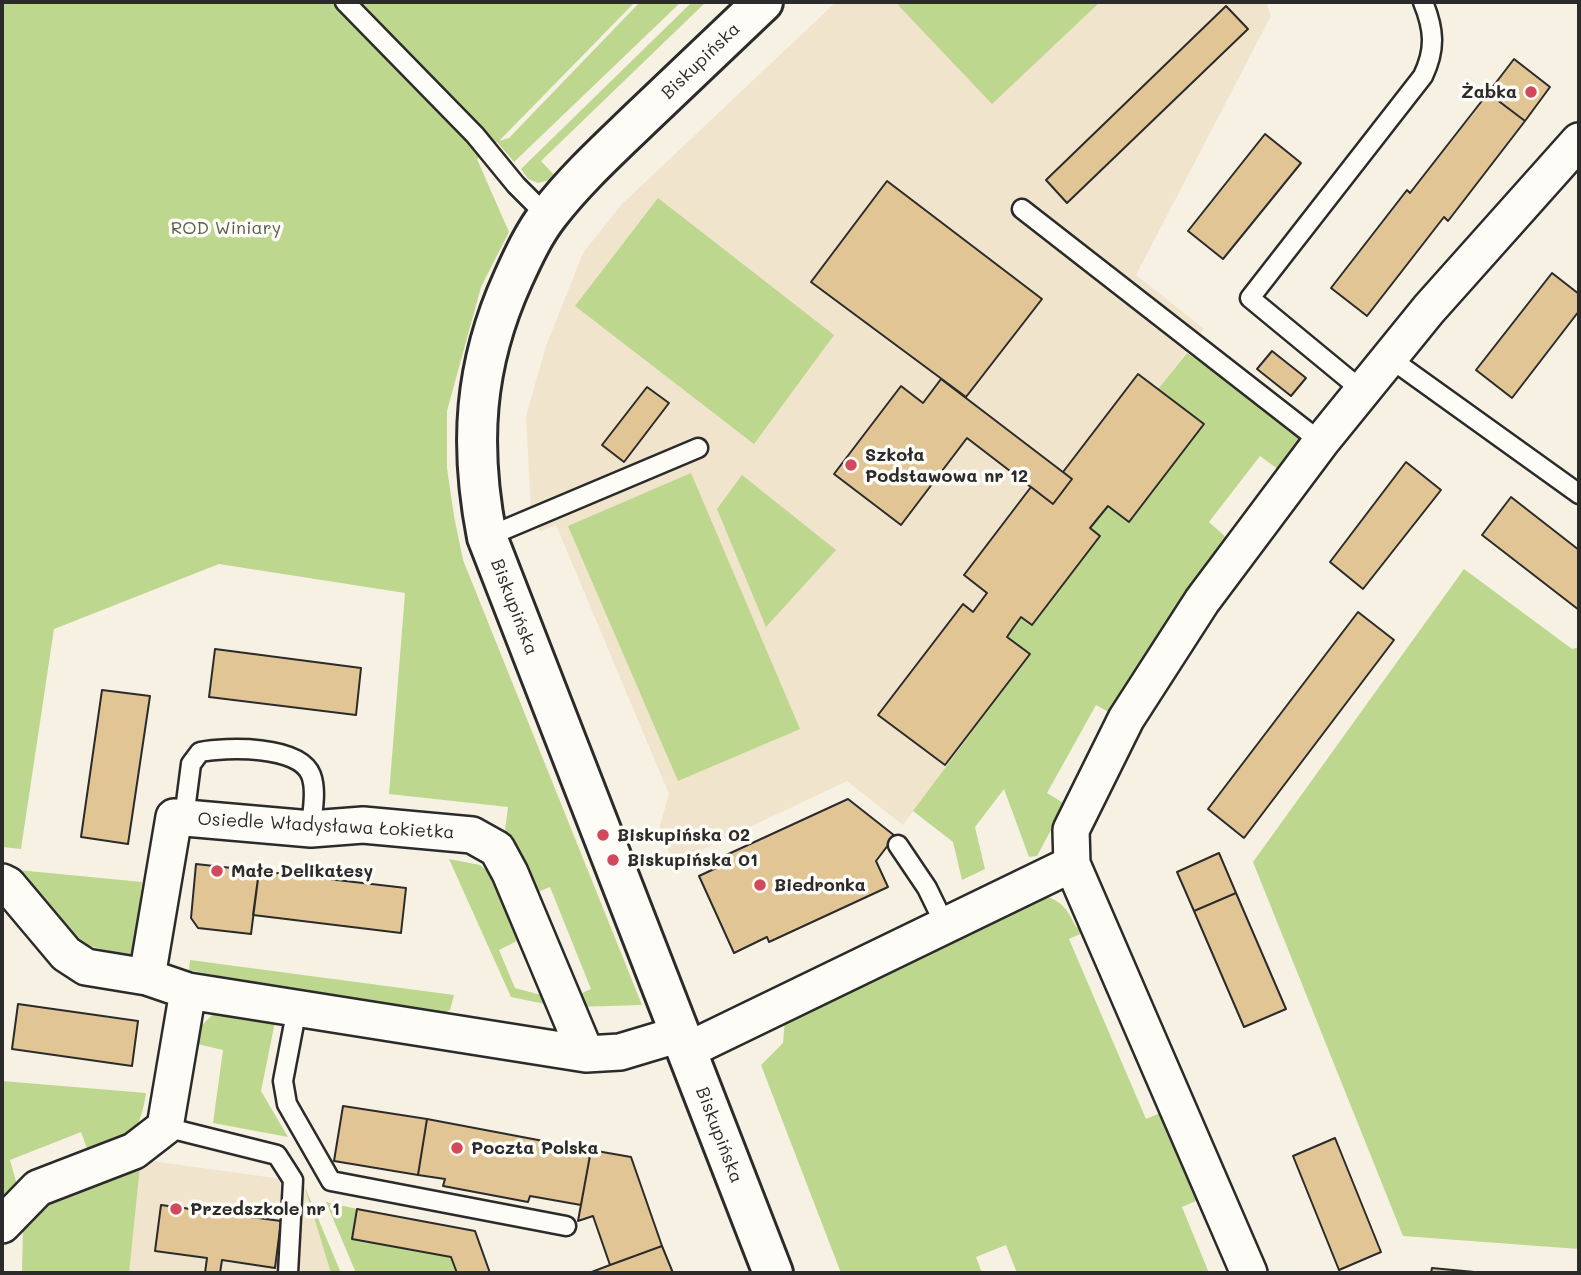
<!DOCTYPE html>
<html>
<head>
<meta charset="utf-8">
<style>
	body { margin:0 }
	#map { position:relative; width:1581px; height:1275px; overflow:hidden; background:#f7f1e3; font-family:Mali,sans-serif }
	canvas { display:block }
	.frame { position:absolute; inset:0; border:4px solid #2b2b2b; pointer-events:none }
</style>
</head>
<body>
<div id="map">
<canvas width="1581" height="1275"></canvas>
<div class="frame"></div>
</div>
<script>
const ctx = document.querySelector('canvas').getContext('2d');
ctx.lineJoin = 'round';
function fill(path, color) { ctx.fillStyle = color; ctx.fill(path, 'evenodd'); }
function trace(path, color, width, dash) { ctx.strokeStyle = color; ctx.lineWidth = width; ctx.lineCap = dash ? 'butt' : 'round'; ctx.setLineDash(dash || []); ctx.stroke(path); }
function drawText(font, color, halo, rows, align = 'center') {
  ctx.font = font + ' Mali,sans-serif'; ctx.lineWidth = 7; ctx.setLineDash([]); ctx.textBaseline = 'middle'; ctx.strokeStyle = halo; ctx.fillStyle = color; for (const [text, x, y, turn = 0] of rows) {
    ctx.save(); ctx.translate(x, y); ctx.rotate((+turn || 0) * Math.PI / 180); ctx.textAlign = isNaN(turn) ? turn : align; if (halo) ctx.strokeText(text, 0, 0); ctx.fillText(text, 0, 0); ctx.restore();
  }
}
fill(new Path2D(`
	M 836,2 L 1266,2 L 1271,16 L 1136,275 L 1204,329 L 1158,389 L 1204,424 L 1129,522 L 1107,506 L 1091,528 L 1100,536 L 1032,625 L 1021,617 L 1030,654 L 903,825 L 847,781 L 674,863 L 659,829 L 669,794 L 556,525 L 540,532 L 531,511 L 526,416 L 546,346 L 583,253 L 622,204 Z
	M 152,1161 L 303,1182 L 331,1273 L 22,1273 L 59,1195 Z`), '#f0e4cc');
fill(new Path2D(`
	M 2,2 L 635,2 L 499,141 L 509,138 L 640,2 L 681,2 L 514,162 L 497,142 L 477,159 L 509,232 L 481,287 L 447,411 L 447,468 L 454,516 L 463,560 L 642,1005 L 575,1007 L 571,998 L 591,989 L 550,887 L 528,896 L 504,838 L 508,807 L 389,794 L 405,593 L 219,564 L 54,629 L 21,849 L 2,847 Z
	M 692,2 L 706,2 L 541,161 L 557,178 L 538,183 L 528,179 L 521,169 Z
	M 901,2 L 1100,2 L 992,104 L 898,5 Z
	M 658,198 L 834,335 L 754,444 L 575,306 Z
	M 1187,353 L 1295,430 L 1302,443 L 1286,475 L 1260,456 L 1209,522 L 1238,548 L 1114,715 L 1096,705 L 1047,793 L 1065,804 L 1037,856 L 1029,857 L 1004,789 L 975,827 L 985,869 L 962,880 L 953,842 L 913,811 L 1030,654 L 1007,637 L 1021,617 L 1033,625 L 1100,536 L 1090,528 L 1108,506 L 1129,522 L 1203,424 L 1158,389 Z
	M 691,473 L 800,729 L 678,781 L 568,526 Z
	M 742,475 L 836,550 L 766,627 L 717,509 Z
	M 1464,569 L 1572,649 L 1579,647 L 1579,1249 L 1403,1236 L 1253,862 Z
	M 449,859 L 480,865 L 489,872 L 517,941 L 499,950 L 515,988 L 541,995 L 545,1004 L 511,997 Z
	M 18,870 L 142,882 L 134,957 L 81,944 Z
	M 1044,896 C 1063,901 1068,911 1076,927 L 1089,930 L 1069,939 L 1146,1119 L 1165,1111 L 1203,1198 L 1182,1207 L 1209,1273 L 1017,1273 L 1006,1245 L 976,1257 L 982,1273 L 841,1273 L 761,1065 L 783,1043 L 785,1019 Z
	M 190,960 L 454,995 L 450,1010 L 437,1017 L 420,1016 L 189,970 Z
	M 215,1012 L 276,1017 L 261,1091 L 288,1137 L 213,1123 L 223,1050 L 197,1044 L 201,1026 Z
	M 2,1081 L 146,1093 C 139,1139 128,1136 89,1154 L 81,1132 L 10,1160 L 19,1192 L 2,1213 Z
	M 140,1166 L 129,1273 L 22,1273 L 23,1223 L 59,1195 Z
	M 304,1185 L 341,1273 L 331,1273 Z
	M 326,1202 L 357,1209 L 352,1238 L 451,1257 L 457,1273 L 356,1273 Z`), '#bdd78e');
const building = new Path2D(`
	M 1226,6 L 1248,29 L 1067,203 L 1046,180 Z
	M 1514,59 L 1550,87 L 1525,121 L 1488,93 Z
	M 1488,93 L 1525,121 L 1448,221 L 1444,217 L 1367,316 L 1331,288 L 1407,190 L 1410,193 Z
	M 1265,134 L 1301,163 L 1223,259 L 1188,231 Z
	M 887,181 L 1042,299 L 966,397 L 811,282 Z
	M 1552,273 L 1579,294 L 1579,311 L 1512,398 L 1476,370 Z
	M 1272,351 L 1306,378 L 1291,396 L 1257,369 Z
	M 1138,374 L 1204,424 L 1129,522 L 1108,506 L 1090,528 L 1100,536 L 1032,625 L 1021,617 L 1013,628 L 1007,637 L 1030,654 L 945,765 L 878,715 L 963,604 L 973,612 L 987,593 L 964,575 L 1031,487 L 1053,504 L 1072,479 L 1063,472 Z
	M 941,379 L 1072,479 L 1053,504 L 967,438 L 901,525 L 834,474 L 901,386 L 923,403 Z
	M 647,387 L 669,403 L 624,462 L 602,445 Z
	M 1406,462 L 1441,490 L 1363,589 L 1330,562 Z
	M 1511,497 L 1579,550 L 1579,610 L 1482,535 Z
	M 1358,612 L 1394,640 L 1244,838 L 1208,809 Z
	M 215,649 L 361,668 L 356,715 L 209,697 Z
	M 102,690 L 150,696 L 128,844 L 81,837 Z
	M 848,799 L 895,836 L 876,861 L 888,887 L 769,942 L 767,937 L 734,953 L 699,876 L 727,863 L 724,856 Z
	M 1219,853 L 1236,893 L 1194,911 L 1177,872 Z
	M 196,864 L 259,871 L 251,934 L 198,928 L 191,918 Z
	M 259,871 L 406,888 L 401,933 L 253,915 Z
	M 1236,893 L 1286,1009 L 1244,1027 L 1194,911 Z
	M 18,1004 L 138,1021 L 132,1066 L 12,1049 Z
	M 343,1106 L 427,1119 L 418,1175 L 334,1161 Z
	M 427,1119 L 591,1150 L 581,1205 L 530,1196 L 528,1202 L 443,1186 L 445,1179 L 418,1175 Z
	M 1335,1138 L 1381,1252 L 1339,1270 L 1293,1156 Z
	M 591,1150 L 631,1157 L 662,1246 L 610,1265 L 593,1216 L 578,1221 Z
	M 161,1205 L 281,1221 L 275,1268 L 222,1260 L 220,1273 L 205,1273 L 207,1258 L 155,1251 Z
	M 357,1209 L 475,1231 L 490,1273 L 457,1273 L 451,1257 L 352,1239 Z
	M 662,1246 L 673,1273 L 589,1273 L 610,1265 Z
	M 1432,1268 L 1485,1273 L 1431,1273 Z`);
fill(building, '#e1c595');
trace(building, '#2b2b2b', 2);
const service = new Path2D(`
	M 345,2 L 475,135 L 516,185 L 547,216
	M 1022,209 L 1321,442
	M 1391,359 L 1579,494
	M 1364,392 L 1250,298 L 1423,76 C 1436,49 1434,29 1423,2
	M 487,537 L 698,448
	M 184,818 L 191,764 L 200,752 C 226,747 299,745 311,775 C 317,791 312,812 311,829
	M 898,845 L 927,888 L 946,927
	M 297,1008 L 283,1081 L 287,1104 L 331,1181 L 566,1226
	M 165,1127 L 277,1155 L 293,1180 L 288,1273`);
const minor = new Path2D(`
	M 2,882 L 8,885 L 66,954 L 86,967 L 147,977 L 188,991 L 586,1054 L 620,1052 L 680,1034
	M 147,977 L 174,817 L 311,829 L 363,825 L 472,835 L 497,849 L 510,873 L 586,1054
	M 686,1051 L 1072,864
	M 2,1225 L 38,1188 L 134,1151 L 165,1127 L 188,991
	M 1249,1273 L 1072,864 L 1071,830 L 1126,719 L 1202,601 L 1321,442 L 1429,309 L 1579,141`);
const tertiary = new Path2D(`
	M 763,2 C 722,41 681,80 640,119 C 609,149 576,179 549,214 C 534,233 523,257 513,279 C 474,365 469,445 487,537 L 773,1273`);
trace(service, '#2b2b2b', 23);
trace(minor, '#2b2b2b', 40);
trace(tertiary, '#2b2b2b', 44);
trace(service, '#fdfcf7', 18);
trace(minor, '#fdfcf7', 35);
trace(tertiary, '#fdfcf7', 38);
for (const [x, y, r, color] of [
	[1531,92,7,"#d1495b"],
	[851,465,7,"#d1495b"],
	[603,835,7,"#d1495b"],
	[613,860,7,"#d1495b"],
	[217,871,7,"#d1495b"],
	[760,885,7,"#d1495b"],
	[457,1148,7,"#d1495b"],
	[176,1209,7,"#d1495b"]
]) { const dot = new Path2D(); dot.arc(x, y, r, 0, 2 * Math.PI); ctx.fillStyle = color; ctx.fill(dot); trace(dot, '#fdfcf7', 2.5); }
drawText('18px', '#2b2b2b', '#fdfcf7', [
	["Biskupińska",701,61,-44],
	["Biskupińska",514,607,69],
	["Osiedle Władysława Łokietka",326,826,3],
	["Biskupińska",719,1135,69]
]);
drawText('bold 18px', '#2b2b2b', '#fdfcf7', [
	["Żabka",1517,92,"right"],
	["Szkoła",865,455],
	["Podstawowa nr 12",865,476],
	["Biskupińska 02",617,835],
	["Biskupińska 01",627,860],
	["Małe Delikatesy",231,871],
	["Biedronka",774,885],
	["Poczta Polska",471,1148],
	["Przedszkole nr 1",190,1209]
], 'left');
drawText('18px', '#575f49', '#fdfcf7', [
	["ROD Winiary",226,228]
]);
</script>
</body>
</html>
